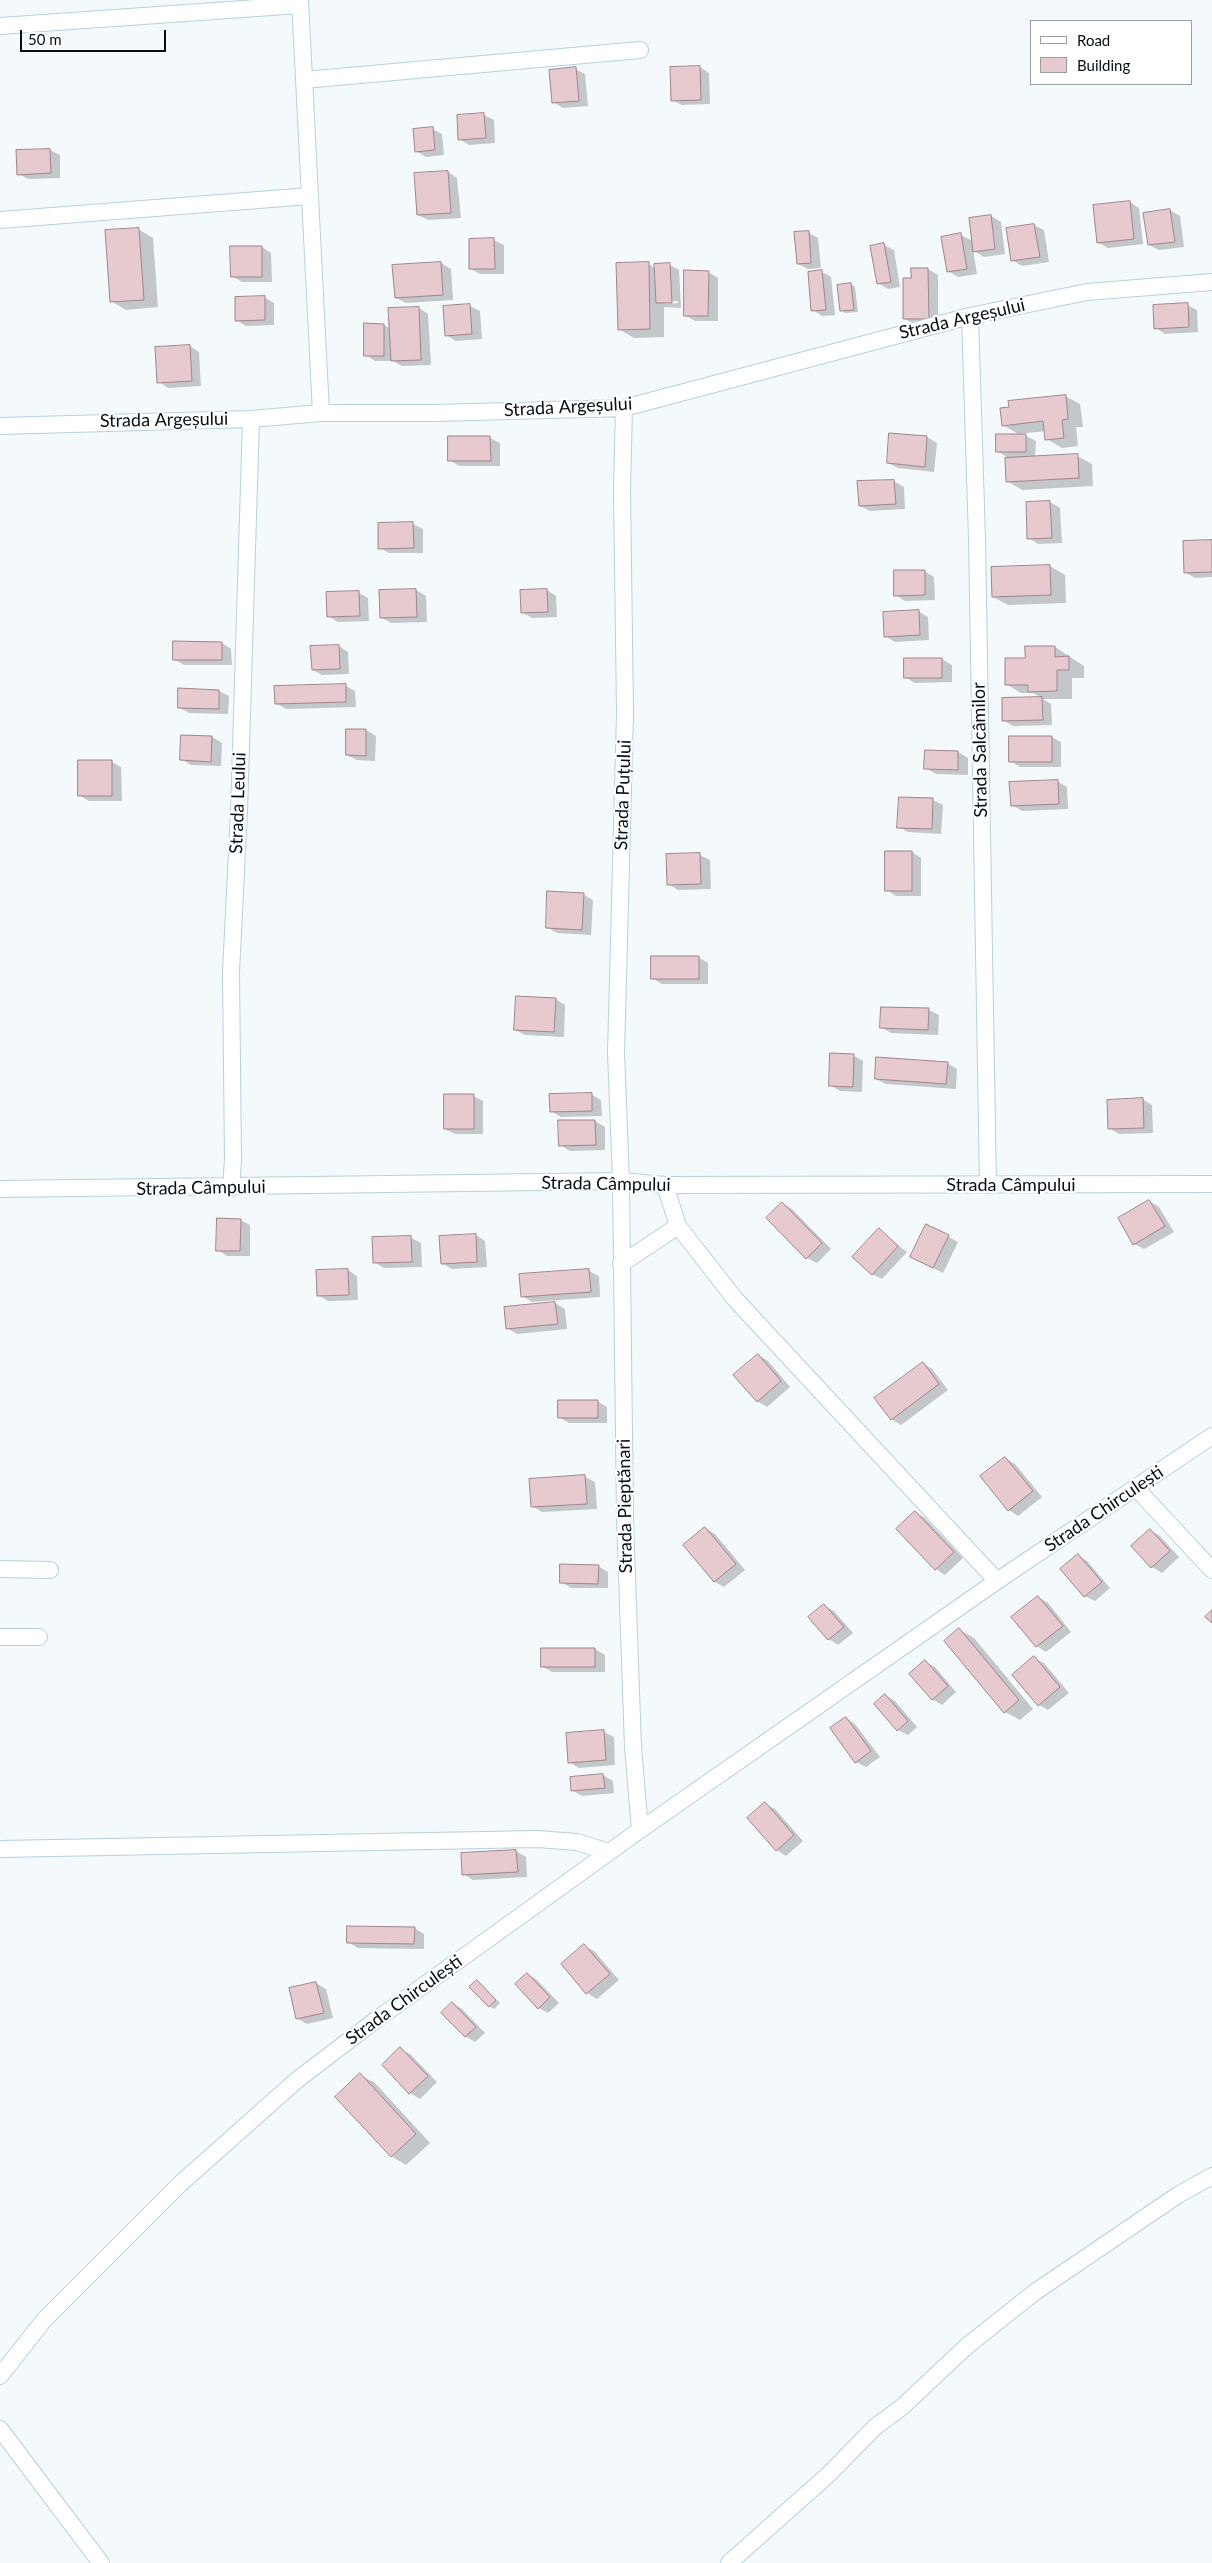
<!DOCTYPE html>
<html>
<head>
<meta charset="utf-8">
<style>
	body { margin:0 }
	#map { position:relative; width:1212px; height:2563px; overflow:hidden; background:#f4f9fc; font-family:Lato,sans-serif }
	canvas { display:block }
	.legend { position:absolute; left:1030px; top:20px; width:162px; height:65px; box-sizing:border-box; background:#fff; border:1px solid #9b9fa1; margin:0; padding:6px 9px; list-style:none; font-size:15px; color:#060f14 }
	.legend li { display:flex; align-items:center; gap:10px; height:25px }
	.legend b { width:25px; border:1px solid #9b9fa1 }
	.scale { position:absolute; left:20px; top:30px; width:146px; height:22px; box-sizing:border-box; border:2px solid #060f14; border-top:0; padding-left:6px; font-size:15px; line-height:18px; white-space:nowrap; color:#060f14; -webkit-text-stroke:4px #fff; paint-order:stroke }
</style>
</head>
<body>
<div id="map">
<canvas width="1212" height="2563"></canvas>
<ul class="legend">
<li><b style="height:6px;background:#fff"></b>Road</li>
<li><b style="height:14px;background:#e7c9d0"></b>Building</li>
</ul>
<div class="scale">50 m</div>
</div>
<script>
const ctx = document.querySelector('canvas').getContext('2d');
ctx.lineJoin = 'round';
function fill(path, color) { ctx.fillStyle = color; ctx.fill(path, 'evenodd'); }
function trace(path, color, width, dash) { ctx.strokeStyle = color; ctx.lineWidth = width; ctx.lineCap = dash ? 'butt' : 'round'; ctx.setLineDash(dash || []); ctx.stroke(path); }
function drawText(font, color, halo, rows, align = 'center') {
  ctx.font = font + ' Lato,sans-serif'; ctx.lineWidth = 4.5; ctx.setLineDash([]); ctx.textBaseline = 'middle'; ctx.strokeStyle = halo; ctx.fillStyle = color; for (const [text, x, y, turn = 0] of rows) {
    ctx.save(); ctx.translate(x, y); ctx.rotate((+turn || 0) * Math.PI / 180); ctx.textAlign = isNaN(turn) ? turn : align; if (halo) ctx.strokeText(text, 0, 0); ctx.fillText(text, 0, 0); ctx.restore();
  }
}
fill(new Path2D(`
	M 700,67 L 709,73 L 710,104 L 682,105 L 672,100 Z
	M 575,69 L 585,74 L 588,106 L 563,108 L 553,102 Z
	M 484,115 L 494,120 L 495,143 L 469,145 L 459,139 Z
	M 432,129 L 442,134 L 444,155 L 426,157 L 416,151 Z
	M 50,150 L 60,155 L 60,178 L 28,179 L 19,174 Z
	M 448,172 L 457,178 L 461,218 L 428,220 L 418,215 Z
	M 1130,202 L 1139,208 L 1143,244 L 1108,248 L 1099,243 Z
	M 1170,210 L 1180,216 L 1184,247 L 1159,250 L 1149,245 Z
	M 991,216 L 1001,222 L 1005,254 L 984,257 L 973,250 L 977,274 L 958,277 L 948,271 L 961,235 L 973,241 L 970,219 Z
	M 1034,225 L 1044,230 L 1049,262 L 1022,266 L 1012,260 L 1007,229 Z
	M 138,229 L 153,238 L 158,307 L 126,310 L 111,301 Z
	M 809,233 L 818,238 L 821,268 L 808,269 L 798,264 Z
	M 494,240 L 504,245 L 504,274 L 480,274 L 471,269 Z
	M 884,245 L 894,250 L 900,287 L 888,289 L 878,283 Z
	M 262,247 L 271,253 L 272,282 L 242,282 L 232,276 Z
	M 441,263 L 451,269 L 453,300 L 406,303 L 396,298 Z
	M 648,264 L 655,268 L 670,265 L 679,270 L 681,308 L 664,307 L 664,337 L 634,338 L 619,329 ZM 678,301 L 678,303 L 665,304 L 665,302 Z
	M 928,269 L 938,275 L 938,324 L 914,324 L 905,319 L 912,279 Z
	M 708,272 L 718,278 L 718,321 L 695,321 L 685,315 Z
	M 822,272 L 831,277 L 835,315 L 822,316 L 813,310 Z
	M 851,284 L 855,287 L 858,312 L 845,313 L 841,310 Z
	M 264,297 L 274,303 L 274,325 L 246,326 L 236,320 Z
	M 1187,305 L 1197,310 L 1198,332 L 1165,334 L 1156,328 Z
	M 470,306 L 480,311 L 482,339 L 456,341 L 446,335 L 444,307 Z
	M 419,308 L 428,314 L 431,365 L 402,366 L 393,361 L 375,361 L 366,355 L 384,325 L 391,329 Z
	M 190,346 L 199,352 L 201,386 L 168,388 L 159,382 Z
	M 1065,396 L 1080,404 L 1083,427 L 1076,427 L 1078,446 L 1062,448 L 1047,439 L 1046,431 L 1018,434 L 1003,425 Z
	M 890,434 L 927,437 L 937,443 L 934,472 L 898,468 L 888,463 Z
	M 1026,436 L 1036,441 L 1035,458 L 1077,456 L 1092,464 L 1093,486 L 1022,490 L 1007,481 L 1010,459 L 997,451 Z
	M 450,438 L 490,438 L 500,443 L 500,466 L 459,466 L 450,460 Z
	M 894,481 L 904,487 L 905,509 L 870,511 L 860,506 Z
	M 1050,502 L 1060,508 L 1062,543 L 1038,544 L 1029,538 L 1027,503 Z
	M 413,524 L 423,529 L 423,553 L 389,553 L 380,548 Z
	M 1212,542 L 1212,577 L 1195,578 L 1185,572 Z
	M 1050,566 L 1065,575 L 1066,603 L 1008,605 L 993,597 Z
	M 924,571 L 934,577 L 935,600 L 905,601 L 896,595 Z
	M 416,590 L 426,596 L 427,622 L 391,623 L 382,618 Z
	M 547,590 L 556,596 L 557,617 L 532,618 L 522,612 Z
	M 359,593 L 368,598 L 369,621 L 338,622 L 328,616 Z
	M 918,611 L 928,617 L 929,640 L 895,642 L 885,636 Z
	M 222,643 L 231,649 L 232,665 L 184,665 L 174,659 Z
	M 339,646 L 348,652 L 349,674 L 322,675 L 313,670 Z
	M 1055,647 L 1084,666 L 1084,678 L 1072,678 L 1072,699 L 1043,699 L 1051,704 L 1052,725 L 1013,726 L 1003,720 L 1003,699 L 1042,698 L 1033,693 L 1021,693 L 1006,684 L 1026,659 L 1026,648 Z
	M 942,659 L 952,665 L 952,682 L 915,683 L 905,677 Z
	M 346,686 L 355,691 L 356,707 L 286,709 L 276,703 Z
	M 219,691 L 229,696 L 228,714 L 189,713 L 179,707 Z
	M 366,730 L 376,736 L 375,761 L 357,760 L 347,755 Z
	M 182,736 L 212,737 L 222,743 L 221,766 L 191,765 L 181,759 Z
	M 1051,737 L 1061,742 L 1061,767 L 1020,767 L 1011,761 Z
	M 926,751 L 958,752 L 968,758 L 968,775 L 936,774 L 926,768 Z
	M 112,762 L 121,767 L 122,801 L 89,801 L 79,795 Z
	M 1057,781 L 1067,787 L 1068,809 L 1022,811 L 1012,805 Z
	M 933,800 L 943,805 L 941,834 L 908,832 L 899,827 Z
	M 912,852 L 921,858 L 921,896 L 896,896 L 887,890 Z
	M 700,855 L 710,860 L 711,889 L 678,890 L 668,884 Z
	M 584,895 L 593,900 L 591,935 L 557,933 L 547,927 Z
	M 698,957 L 708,963 L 708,984 L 662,984 L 652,978 Z
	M 556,999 L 565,1005 L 564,1037 L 525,1035 L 516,1030 Z
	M 929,1010 L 939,1015 L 938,1035 L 891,1033 L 882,1028 Z
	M 854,1056 L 863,1061 L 862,1092 L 840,1091 L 830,1085 Z
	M 947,1063 L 957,1069 L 956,1089 L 886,1084 L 876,1079 Z
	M 591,1094 L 601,1100 L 602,1116 L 561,1117 L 551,1111 Z
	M 473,1096 L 483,1101 L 483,1134 L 455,1134 L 445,1129 Z
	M 1142,1099 L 1152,1105 L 1153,1133 L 1119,1134 L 1109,1128 Z
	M 595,1121 L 605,1127 L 605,1150 L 570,1151 L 560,1145 Z
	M 1149,1201 L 1159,1207 L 1174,1232 L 1144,1249 L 1134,1244 Z
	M 782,1203 L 792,1209 L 831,1249 L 817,1263 L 807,1258 Z
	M 240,1220 L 250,1225 L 250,1256 L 227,1256 L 218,1250 Z
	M 927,1225 L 958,1242 L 943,1273 L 921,1262 Z
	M 879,1230 L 907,1252 L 882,1279 L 872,1274 Z
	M 476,1235 L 485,1241 L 487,1267 L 452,1269 L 442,1263 Z
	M 411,1238 L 421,1243 L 422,1267 L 384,1268 L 374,1262 L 374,1239 Z
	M 348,1270 L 357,1276 L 358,1300 L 328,1301 L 318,1295 Z
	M 589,1271 L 599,1276 L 600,1297 L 532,1302 L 522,1296 Z
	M 555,1303 L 565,1309 L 567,1329 L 517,1334 L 507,1328 Z
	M 758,1355 L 768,1361 L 790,1387 L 767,1407 L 757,1401 Z
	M 923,1363 L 932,1369 L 948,1390 L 901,1425 L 891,1419 Z
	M 597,1401 L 607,1407 L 607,1423 L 569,1423 L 559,1417 Z
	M 1005,1458 L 1015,1464 L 1042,1497 L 1018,1516 L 1009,1510 Z
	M 585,1477 L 595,1482 L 597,1509 L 542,1512 L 532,1506 Z
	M 915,1512 L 925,1518 L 963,1558 L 945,1575 L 936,1569 Z
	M 705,1528 L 715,1534 L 745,1570 L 724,1587 L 715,1582 Z
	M 1150,1530 L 1160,1536 L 1179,1557 L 1162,1573 L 1152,1567 L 1133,1546 Z
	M 1078,1556 L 1087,1561 L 1110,1588 L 1095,1601 L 1085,1596 Z
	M 598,1566 L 608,1572 L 608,1588 L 571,1588 L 561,1582 Z
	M 1038,1597 L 1048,1603 L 1071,1632 L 1046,1652 L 1037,1646 Z
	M 825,1606 L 834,1611 L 853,1633 L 838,1645 L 829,1639 Z
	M 960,1630 L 974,1638 L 1033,1709 L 1020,1720 L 1005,1712 Z
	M 542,1649 L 595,1649 L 605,1655 L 605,1672 L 552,1672 L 542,1666 Z
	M 1034,1658 L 1044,1663 L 1069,1693 L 1048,1710 L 1039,1705 Z
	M 925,1662 L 935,1667 L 956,1692 L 942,1705 L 932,1699 Z
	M 886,1696 L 895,1701 L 917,1727 L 908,1735 L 898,1730 Z
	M 846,1718 L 855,1724 L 880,1757 L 866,1767 L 856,1762 Z
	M 604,1732 L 614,1737 L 615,1765 L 579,1768 L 569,1762 Z
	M 603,1775 L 613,1781 L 614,1793 L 582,1796 L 572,1790 Z
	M 765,1804 L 775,1809 L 803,1841 L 786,1856 L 777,1850 Z
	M 516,1851 L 526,1857 L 527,1877 L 473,1880 L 464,1874 Z
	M 414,1928 L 424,1934 L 424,1949 L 358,1948 L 348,1942 Z
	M 584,1946 L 594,1951 L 619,1980 L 597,1999 L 587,1993 L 563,1964 Z
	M 528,1974 L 537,1980 L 559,2003 L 548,2013 L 539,2008 Z
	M 477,1981 L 500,2003 L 494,2009 L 489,2006 Z
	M 316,1983 L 326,1989 L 333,2018 L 307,2024 L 298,2019 Z
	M 452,2003 L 462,2009 L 485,2033 L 475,2042 L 465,2036 Z
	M 400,2049 L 410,2054 L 437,2082 L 420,2099 L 410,2093 Z
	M 360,2075 L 375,2083 L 430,2143 L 406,2165 L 391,2156 Z`), '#0003');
const building = new Path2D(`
	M 700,66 L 701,100 L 671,101 L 670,67 Z
	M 576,67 L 579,101 L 552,103 L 549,70 Z
	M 484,113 L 486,138 L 458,140 L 457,115 Z
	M 433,127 L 435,150 L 415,152 L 413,129 Z
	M 50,149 L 51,173 L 17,175 L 16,150 Z
	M 448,171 L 451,213 L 417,215 L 414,173 Z
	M 1130,201 L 1134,239 L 1097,243 L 1093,205 Z
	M 1170,209 L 1175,242 L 1148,245 L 1143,213 Z
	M 991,215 L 995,249 L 973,252 L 969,218 Z
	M 1034,224 L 1040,257 L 1011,261 L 1006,228 Z
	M 139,228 L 144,300 L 110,302 L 105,230 Z
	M 809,231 L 811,263 L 797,264 L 794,232 Z
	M 961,233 L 967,269 L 947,272 L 941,237 Z
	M 494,238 L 495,269 L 469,269 L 469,239 Z
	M 884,243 L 891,282 L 877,284 L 870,246 Z
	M 230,246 L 262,246 L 262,277 L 231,277 Z
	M 441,262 L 443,295 L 395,298 L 392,265 Z
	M 649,262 L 650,329 L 618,330 L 616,263 Z
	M 670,263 L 672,303 L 656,303 L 654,264 Z
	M 911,268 L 928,268 L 929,319 L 903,319 L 903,278 L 911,278 Z
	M 684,270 L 709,271 L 708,316 L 684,316 Z
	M 822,270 L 826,310 L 811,311 L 808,272 Z
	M 851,283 L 854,310 L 840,311 L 837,285 Z
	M 265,296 L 265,320 L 235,321 L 235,297 Z
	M 1188,303 L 1189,327 L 1154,329 L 1153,305 Z
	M 470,304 L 472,334 L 445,336 L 443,306 Z
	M 419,307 L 421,360 L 391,361 L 388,308 Z
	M 364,323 L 384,324 L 384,356 L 364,356 Z
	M 190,345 L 192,381 L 157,383 L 155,347 Z
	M 1066,395 L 1068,419 L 1062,420 L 1064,438 L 1045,440 L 1043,421 L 1002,426 L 1000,408 L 1009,407 L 1008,401 Z
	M 889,433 L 927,436 L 925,467 L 887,463 Z
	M 996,434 L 1026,434 L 1026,452 L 996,452 Z
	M 448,436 L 490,436 L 491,461 L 448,461 Z
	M 1078,454 L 1079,478 L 1006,482 L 1005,458 Z
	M 894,480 L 896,504 L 859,506 L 857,481 Z
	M 1050,501 L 1052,538 L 1027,539 L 1026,502 Z
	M 413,522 L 414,548 L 378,549 L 378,523 Z
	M 1212,540 L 1212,572 L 1184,573 L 1183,541 Z
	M 1050,565 L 1051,595 L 992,597 L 991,567 Z
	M 894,570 L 925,570 L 925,595 L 894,596 Z
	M 416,589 L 417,617 L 380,618 L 379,590 Z
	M 547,589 L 548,612 L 521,613 L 520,590 Z
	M 359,591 L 360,616 L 327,617 L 326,592 Z
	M 919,610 L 920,635 L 884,637 L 883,612 Z
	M 173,641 L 222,642 L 222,660 L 173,660 Z
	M 339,645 L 340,669 L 312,670 L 310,646 Z
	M 1025,646 L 1055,646 L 1055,657 L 1069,656 L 1069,670 L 1057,670 L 1057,691 L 1028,692 L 1028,685 L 1005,685 L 1005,658 L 1025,658 Z
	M 904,658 L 942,658 L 942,678 L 904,678 Z
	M 346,684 L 346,702 L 275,704 L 274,686 Z
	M 178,688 L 219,690 L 219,709 L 178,708 Z
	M 1042,697 L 1043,720 L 1002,721 L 1002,698 Z
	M 346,729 L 366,729 L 366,756 L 346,755 Z
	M 181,735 L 212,736 L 211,762 L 180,760 Z
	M 1009,736 L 1052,736 L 1052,762 L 1009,762 Z
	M 925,750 L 958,751 L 958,770 L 924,769 Z
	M 78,760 L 112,760 L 112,796 L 78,796 Z
	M 1058,780 L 1059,804 L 1011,806 L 1009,782 Z
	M 899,797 L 933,798 L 932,829 L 897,828 Z
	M 885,851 L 912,851 L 912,891 L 885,891 Z
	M 700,853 L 701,884 L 667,885 L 666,854 Z
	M 547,891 L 584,893 L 582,930 L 546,928 Z
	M 651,956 L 699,956 L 699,979 L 651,979 Z
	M 516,996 L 556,998 L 554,1032 L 514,1030 Z
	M 881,1007 L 929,1008 L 928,1030 L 880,1028 Z
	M 830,1053 L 854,1054 L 853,1087 L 829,1086 Z
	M 876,1057 L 948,1062 L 946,1084 L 875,1079 Z
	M 592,1093 L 592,1111 L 550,1112 L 549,1094 Z
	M 444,1094 L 474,1094 L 474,1129 L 444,1129 Z
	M 1143,1098 L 1144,1128 L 1108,1129 L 1107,1100 Z
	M 558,1120 L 595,1120 L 596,1145 L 559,1146 Z
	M 1149,1200 L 1165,1226 L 1133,1245 L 1118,1218 Z
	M 782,1202 L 822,1243 L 806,1259 L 766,1218 Z
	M 217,1218 L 241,1219 L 240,1251 L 216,1251 Z
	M 926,1224 L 949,1235 L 933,1268 L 910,1257 Z
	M 879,1228 L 898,1246 L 872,1275 L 852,1257 Z
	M 476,1234 L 477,1262 L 441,1264 L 439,1236 Z
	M 411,1236 L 412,1262 L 373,1263 L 372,1237 Z
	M 348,1269 L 349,1295 L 317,1296 L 316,1270 Z
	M 589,1269 L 591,1292 L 521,1297 L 519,1274 Z
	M 555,1302 L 558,1324 L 506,1329 L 504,1307 Z
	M 758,1354 L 781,1381 L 757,1402 L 733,1375 Z
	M 923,1362 L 939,1384 L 891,1420 L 874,1398 Z
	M 558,1400 L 598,1400 L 598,1418 L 558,1418 Z
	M 1005,1457 L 1033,1491 L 1008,1511 L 980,1476 Z
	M 585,1475 L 587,1504 L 531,1507 L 529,1479 Z
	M 915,1511 L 954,1552 L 935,1570 L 896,1529 Z
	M 705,1527 L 736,1564 L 714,1582 L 683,1545 Z
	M 1150,1529 L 1170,1551 L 1151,1568 L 1131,1546 Z
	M 1078,1554 L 1102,1582 L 1084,1597 L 1060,1569 Z
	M 560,1564 L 599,1565 L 598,1584 L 560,1583 Z
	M 1038,1596 L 1063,1626 L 1036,1647 L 1011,1617 Z
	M 824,1604 L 844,1627 L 828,1640 L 808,1617 Z
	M 1212,1610 L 1212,1623 L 1205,1617 Z
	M 959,1628 L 1019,1700 L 1004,1713 L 944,1641 Z
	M 541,1648 L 595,1648 L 595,1667 L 541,1667 Z
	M 1034,1656 L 1060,1687 L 1038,1706 L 1012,1675 Z
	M 925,1660 L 948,1686 L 932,1700 L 909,1674 Z
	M 885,1694 L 908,1721 L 897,1731 L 874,1704 Z
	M 846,1717 L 871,1751 L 855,1763 L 830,1728 Z
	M 604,1730 L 606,1760 L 568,1763 L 566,1733 Z
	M 603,1774 L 605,1788 L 571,1791 L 570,1777 Z
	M 765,1802 L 794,1835 L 776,1851 L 747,1818 Z
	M 516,1850 L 518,1872 L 462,1875 L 461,1853 Z
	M 347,1926 L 415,1927 L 414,1944 L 347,1943 Z
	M 584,1944 L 610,1974 L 586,1994 L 561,1964 Z
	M 527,1973 L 550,1997 L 538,2009 L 515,1984 Z
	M 477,1980 L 496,2000 L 489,2007 L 469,1987 Z
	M 316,1982 L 324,2013 L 296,2019 L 289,1988 Z
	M 452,2002 L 476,2027 L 465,2037 L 441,2013 Z
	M 400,2047 L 428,2076 L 409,2094 L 382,2065 Z
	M 360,2073 L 416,2134 L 391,2157 L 335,2097 Z`);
fill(building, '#e7c9d0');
trace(building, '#a0848a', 1);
const minor = new Path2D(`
	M 300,0 L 321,413
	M 0,26 L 300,5
	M 304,80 L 640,50
	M 0,220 L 310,196
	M 970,316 L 977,539 L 988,1185
	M 624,408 L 622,490 L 625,713 L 616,1053 L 621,1181 L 625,1519 L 633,1747 L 640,1830
	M 0,426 L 251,419 L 321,413 L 435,413 L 624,408 L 970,316 L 1087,292 L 1212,282
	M 665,1185 L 678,1226 L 735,1299 L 997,1581
	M 231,1188 L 233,1159 L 231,972 L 239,812 L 251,419
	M 0,1189 L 621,1181 L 665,1185 L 1212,1184
	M 621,1264 L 678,1226
	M 1135,1487 L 1212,1570
	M 0,1569 L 50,1570
	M 0,1637 L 39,1637
	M 0,1849 L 537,1839 L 577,1842 L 609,1852
	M 0,2376 L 44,2320 L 180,2184 L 297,2080 L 377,2019 L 640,1830 L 997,1581 L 1212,1436
	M 0,2429 L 101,2563
	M 729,2563 L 829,2474 L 875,2427 L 902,2407 L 967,2346 L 1035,2292 L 1178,2195 L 1212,2176`);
trace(minor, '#b7d0e0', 18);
trace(minor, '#fff', 16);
drawText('18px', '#060f14', '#fff', [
	["Strada Argeșului",962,319,-13],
	["Strada Argeșului",568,407,-3],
	["Strada Argeșului",164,420,-1],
	["Strada Salcâmilor",980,750,-91],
	["Strada Puțului",623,795,-88],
	["Strada Leului",238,803,-88],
	["Strada Câmpului",606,1184,1],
	["Strada Câmpului",1011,1185],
	["Strada Câmpului",201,1188,-1],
	["Strada Pieptănari",625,1506,-91],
	["Strada Chirculești",1104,1509,-34],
	["Strada Chirculești",404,2000,-36]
]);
</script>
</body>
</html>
